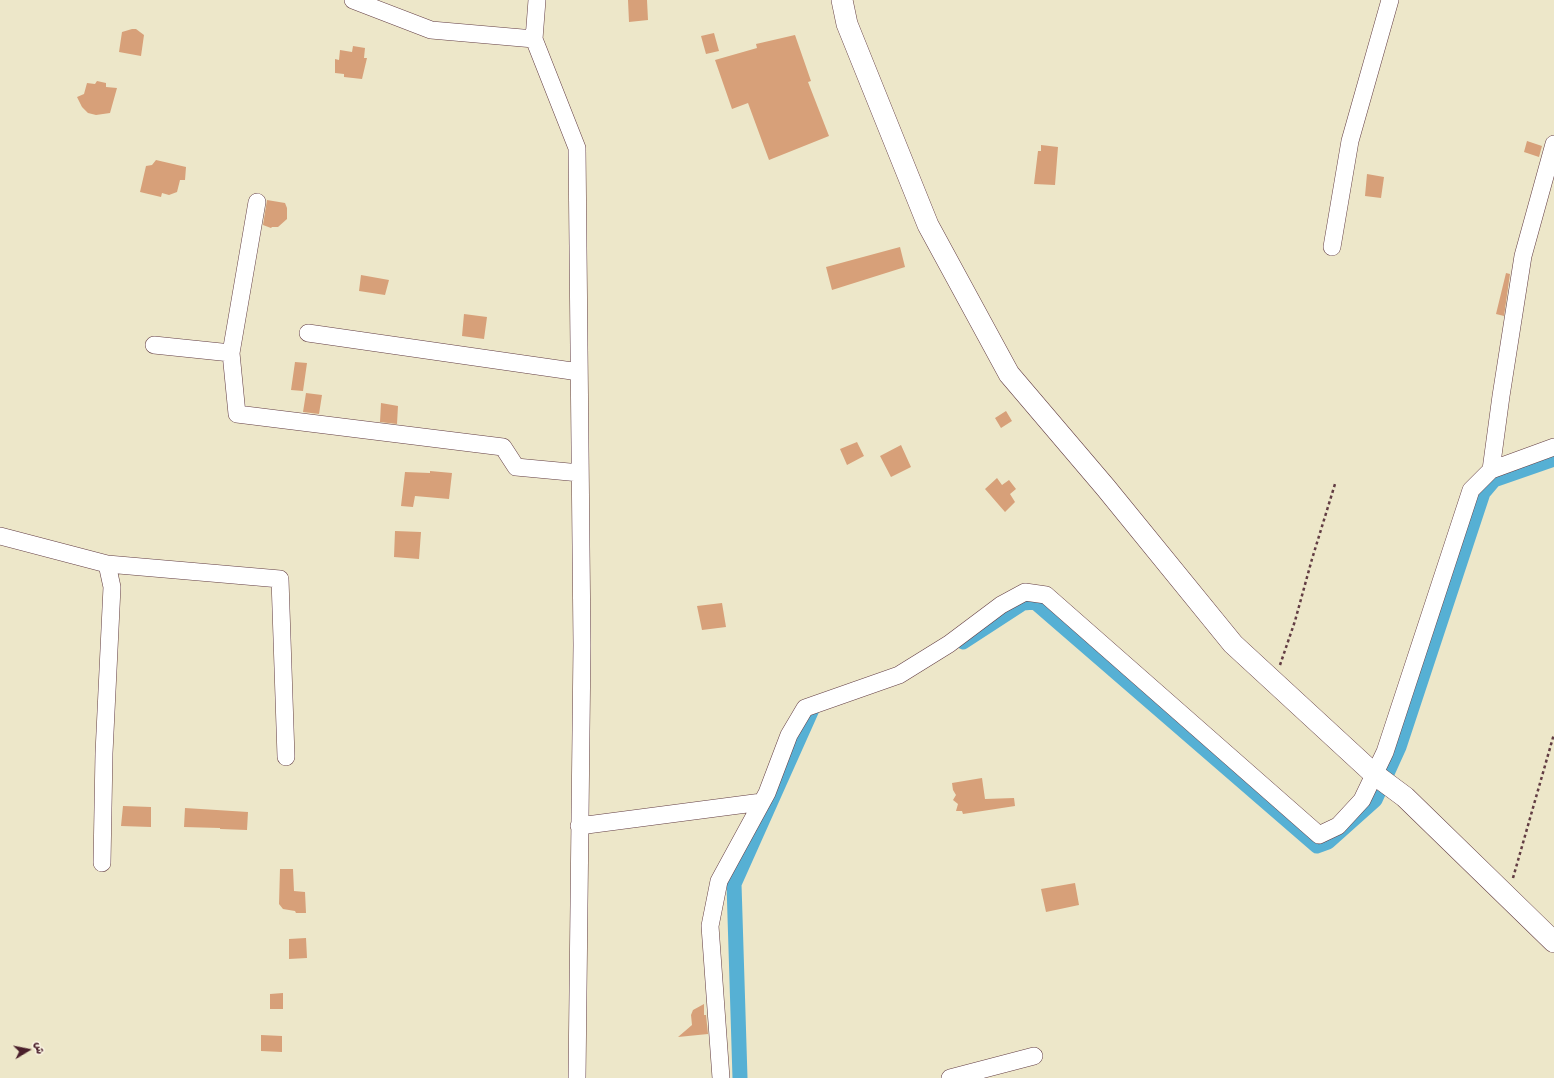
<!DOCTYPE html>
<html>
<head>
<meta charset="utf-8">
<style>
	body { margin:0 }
	#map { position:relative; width:1554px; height:1078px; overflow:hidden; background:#ede7c9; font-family:Delius,"Playpen Sans Arabic",sans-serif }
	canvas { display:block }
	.north { position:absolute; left:8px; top:1030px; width:40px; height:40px; -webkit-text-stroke:3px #fcf5e5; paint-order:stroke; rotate:80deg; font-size:11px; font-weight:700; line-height:16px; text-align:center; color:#4a1f2b }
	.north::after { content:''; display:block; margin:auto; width:14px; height:18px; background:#4a1f2b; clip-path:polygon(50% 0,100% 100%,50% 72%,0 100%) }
</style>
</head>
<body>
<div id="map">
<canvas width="1554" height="1078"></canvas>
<div class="north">ش</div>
</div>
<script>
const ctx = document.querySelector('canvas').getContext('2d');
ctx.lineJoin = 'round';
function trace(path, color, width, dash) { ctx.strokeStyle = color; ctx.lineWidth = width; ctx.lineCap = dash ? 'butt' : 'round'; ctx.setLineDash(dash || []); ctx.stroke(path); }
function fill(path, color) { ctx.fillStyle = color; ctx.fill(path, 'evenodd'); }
trace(new Path2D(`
	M 963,642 L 1023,603 L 1035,602 L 1317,846 L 1328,842 L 1375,800 L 1399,747 L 1483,493 L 1494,480 L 1554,459
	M 740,1078 L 734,884 L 814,705`), '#56b0d4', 15);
fill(new Path2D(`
	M 628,0 L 647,0 L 648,20 L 629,22 Z
	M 132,29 L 136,29 L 144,35 L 141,56 L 119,52 L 122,32 Z
	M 714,33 L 719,51 L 706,54 L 701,36 Z
	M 795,35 L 811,81 L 808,82 L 829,136 L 769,160 L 748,103 L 732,109 L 715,60 L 757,48 L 756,44 Z
	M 353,46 L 365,48 L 364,58 L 367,58 L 362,79 L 344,77 L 344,74 L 335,73 L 335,59 L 339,60 L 340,50 L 352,52 Z
	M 97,81 L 106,83 L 106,87 L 117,88 L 110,113 L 96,115 L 88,113 L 82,107 L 77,97 L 84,94 L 87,83 L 95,84 Z
	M 1527,141 L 1542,146 L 1539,157 L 1524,152 Z
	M 1041,145 L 1058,147 L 1055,185 L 1034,184 L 1038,151 L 1041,151 Z
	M 156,160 L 186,167 L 185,180 L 180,180 L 177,192 L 169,195 L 162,193 L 161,197 L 140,192 L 146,166 L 152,165 Z
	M 1367,174 L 1384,177 L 1381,198 L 1365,196 Z
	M 267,200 L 285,203 L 287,208 L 287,219 L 278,227 L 272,227 L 271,228 L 263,225 Z
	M 900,247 L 905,267 L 832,290 L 826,267 Z
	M 1506,273 L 1510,274 L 1504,316 L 1496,314 Z
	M 361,275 L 389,280 L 385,295 L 359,291 Z
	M 464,314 L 487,317 L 484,339 L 462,336 Z
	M 295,362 L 307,363 L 303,391 L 291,390 Z
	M 306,393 L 322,395 L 319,414 L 303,412 Z
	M 381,403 L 398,406 L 397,424 L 380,422 Z
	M 1006,411 L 1012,421 L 1001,428 L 995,418 Z
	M 857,442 L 864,456 L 847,465 L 840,449 Z
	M 901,445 L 911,467 L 891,477 L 880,456 Z
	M 430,471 L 452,473 L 449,499 L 415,496 L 413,507 L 401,506 L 405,472 L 430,473 Z
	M 997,478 L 1002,485 L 1009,480 L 1016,489 L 1010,494 L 1015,502 L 1005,512 L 985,489 Z
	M 395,531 L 421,532 L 419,559 L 394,557 Z
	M 722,603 L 726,627 L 702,630 L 697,606 Z
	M 982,778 L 985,799 L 1014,798 L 1015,806 L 963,814 L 962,811 L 956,811 L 958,804 L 953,800 L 956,795 L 953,790 L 952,783 Z
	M 123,806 L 151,807 L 151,827 L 121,826 Z
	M 185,808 L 248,812 L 247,830 L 220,829 L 220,828 L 184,827 Z
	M 280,869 L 293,869 L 294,891 L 305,892 L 306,913 L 296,913 L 295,911 L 283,909 L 279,904 Z
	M 1075,883 L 1079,905 L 1046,912 L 1041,889 Z
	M 306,938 L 307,958 L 289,959 L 289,939 Z
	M 283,993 L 283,1009 L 270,1009 L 270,994 Z
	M 704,1004 L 704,1015 L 706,1015 L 708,1034 L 678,1037 L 692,1025 L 691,1015 L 693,1010 Z
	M 261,1035 L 282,1036 L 282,1052 L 261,1051 Z`), '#d7a079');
const minor = new Path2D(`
	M 353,0 L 431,30 L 534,39
	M 537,0 L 534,39 L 577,148 L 582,645 L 577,1078
	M 1332,247 L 1350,141 L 1390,0
	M 308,333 L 579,372
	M 154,345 L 231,353 L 237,414 L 503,447 L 516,467 L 580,473
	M 231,353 L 257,202
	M 1491,470 L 1501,396 L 1523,256 L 1554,144
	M 0,536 L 107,564 L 280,579 L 286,757
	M 579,826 L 762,802
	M 102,863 L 104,753 L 112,587 L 107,564
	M 721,1078 L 710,926 L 719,881 L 767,793 L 789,735 L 805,708 L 899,675 L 949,644 L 1001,605 L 1025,592 L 1046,595 L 1319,835 L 1338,826 L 1362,800 L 1385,752 L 1471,490 L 1491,470 L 1554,447
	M 950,1078 L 1034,1056`);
const major = new Path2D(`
	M 842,0 L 847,24 L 928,225 L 1009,374 L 1106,488 L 1233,644 L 1374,774 L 1405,797 L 1554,942`);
trace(minor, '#623d43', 18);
trace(major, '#623d43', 22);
trace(new Path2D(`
	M 1280,665 L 1295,621 L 1312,559 L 1335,484
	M 1513,878 L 1554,734`), '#623d43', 2.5, [3, 3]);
trace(minor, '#fff', 17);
trace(major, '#fff', 21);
</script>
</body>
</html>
